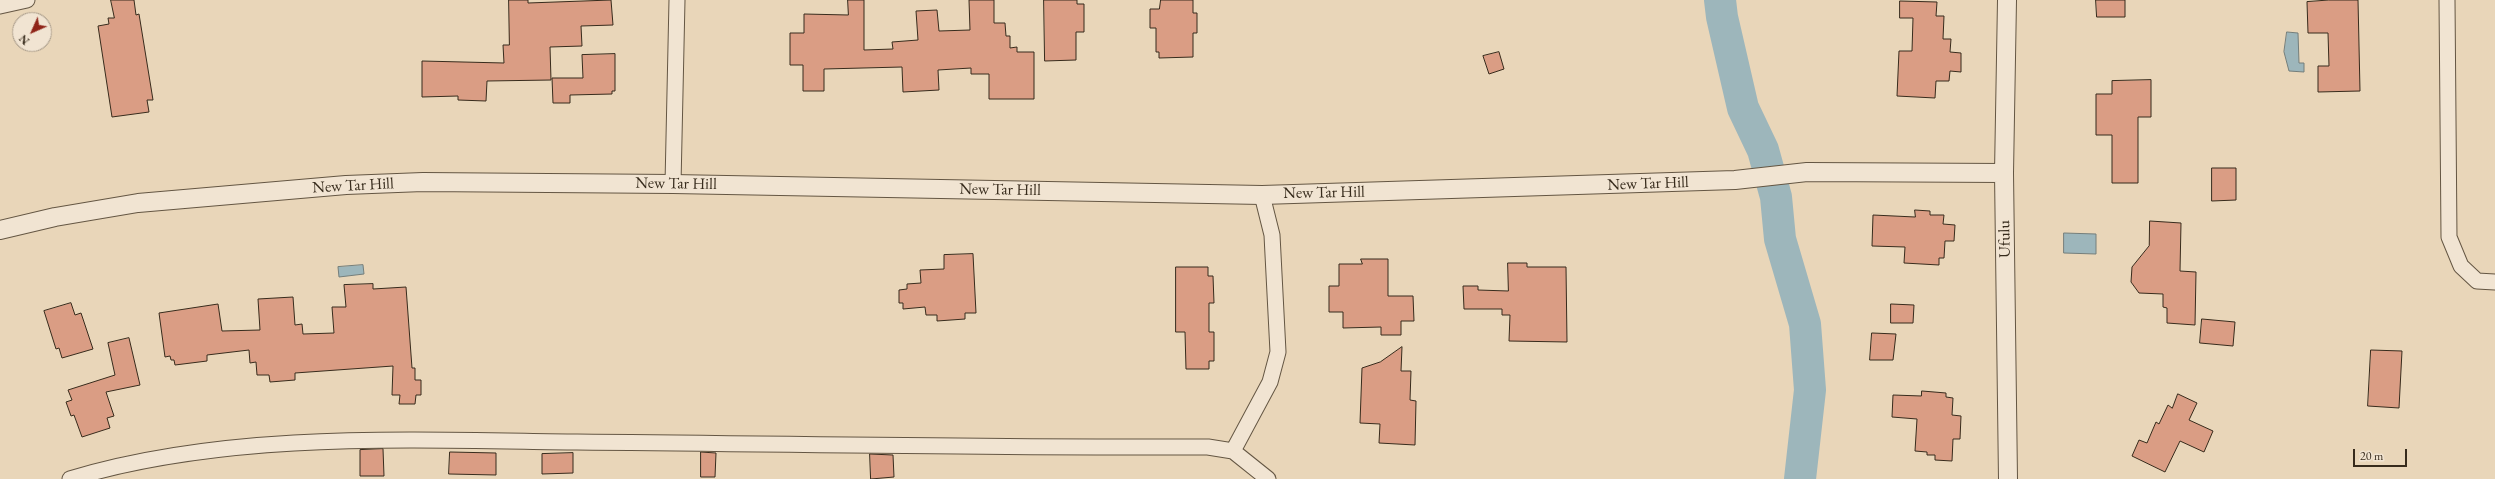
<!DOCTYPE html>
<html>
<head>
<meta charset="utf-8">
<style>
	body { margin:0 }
	#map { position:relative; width:2495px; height:479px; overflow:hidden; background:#e9d6b9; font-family:"EB Garamond",serif }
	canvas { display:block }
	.north { position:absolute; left:12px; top:12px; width:40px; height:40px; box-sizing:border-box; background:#f1e4d2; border:1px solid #a79a89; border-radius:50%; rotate:225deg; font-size:11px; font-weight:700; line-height:16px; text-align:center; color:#372b1c }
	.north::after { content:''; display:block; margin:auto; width:14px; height:18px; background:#8f2418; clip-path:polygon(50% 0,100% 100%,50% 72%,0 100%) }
	.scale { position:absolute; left:2353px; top:449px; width:54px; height:18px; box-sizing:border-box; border:2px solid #372b1c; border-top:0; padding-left:5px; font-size:12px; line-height:14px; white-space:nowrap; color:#372b1c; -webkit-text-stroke:3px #f1e4d2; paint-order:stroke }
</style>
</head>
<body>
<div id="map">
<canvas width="2495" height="479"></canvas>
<div class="north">N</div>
<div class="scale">20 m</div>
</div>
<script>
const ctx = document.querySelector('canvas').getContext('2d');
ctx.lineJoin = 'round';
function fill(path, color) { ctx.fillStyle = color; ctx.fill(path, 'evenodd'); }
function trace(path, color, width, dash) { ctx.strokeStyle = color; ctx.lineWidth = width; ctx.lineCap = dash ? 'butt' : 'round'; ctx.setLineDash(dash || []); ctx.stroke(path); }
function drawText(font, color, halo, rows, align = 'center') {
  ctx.font = font + ' "EB Garamond",serif'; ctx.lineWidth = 3; ctx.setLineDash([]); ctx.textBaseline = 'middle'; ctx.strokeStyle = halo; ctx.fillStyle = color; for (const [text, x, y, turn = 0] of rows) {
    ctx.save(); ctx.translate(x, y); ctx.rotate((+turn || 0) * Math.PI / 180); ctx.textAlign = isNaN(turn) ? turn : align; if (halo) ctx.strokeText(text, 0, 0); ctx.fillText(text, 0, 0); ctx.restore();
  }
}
const water = new Path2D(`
	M 2287,32 L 2298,33 L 2299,63 L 2304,63 L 2304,72 L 2289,71 L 2284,52 Z
	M 2064,233 L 2096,234 L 2096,254 L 2064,253 Z
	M 363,265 L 364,274 L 339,277 L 338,267 Z`);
fill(water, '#9db6bb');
trace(water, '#747e7b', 1);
trace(new Path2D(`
	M 1720,0 L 1722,17 L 1743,108 L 1763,150 L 1776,197 L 1780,239 L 1805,324 L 1810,390 L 1800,479`), '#9db6bb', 32);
const building = new Path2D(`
	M 111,0 L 134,0 L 136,15 L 139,14 L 153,100 L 147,100 L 149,112 L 112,117 L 98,26 L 109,24 L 108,18 L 114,18 Z
	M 509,0 L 528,0 L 528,3 L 611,0 L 613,25 L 581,26 L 582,46 L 550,47 L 551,80 L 487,81 L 486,101 L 458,100 L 458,96 L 422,97 L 422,61 L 504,63 L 503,45 L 509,45 Z
	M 848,0 L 864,0 L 864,50 L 893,49 L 892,42 L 918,40 L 916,11 L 937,10 L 939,31 L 970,30 L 969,0 L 994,0 L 994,23 L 1005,23 L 1006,36 L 1010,36 L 1010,48 L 1017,47 L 1017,52 L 1034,52 L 1034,99 L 989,99 L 989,74 L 971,74 L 971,68 L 938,70 L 939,90 L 903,92 L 902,67 L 824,69 L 824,91 L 803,91 L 803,65 L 790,65 L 790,33 L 804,33 L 804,14 L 848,15 Z
	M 1044,0 L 1077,0 L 1077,4 L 1084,4 L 1084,32 L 1076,32 L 1076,60 L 1045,61 Z
	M 1161,0 L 1193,0 L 1193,13 L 1197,13 L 1197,33 L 1193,33 L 1193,57 L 1159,58 L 1159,52 L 1156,52 L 1156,28 L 1150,28 L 1150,9 L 1159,9 Z
	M 2096,0 L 2125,0 L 2125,17 L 2097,17 Z
	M 2329,0 L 2358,0 L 2360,91 L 2318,92 L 2318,66 L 2329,66 L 2328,33 L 2308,33 L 2307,2 Z
	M 1900,1 L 1937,2 L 1936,16 L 1944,16 L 1943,39 L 1951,39 L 1950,52 L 1961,53 L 1961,72 L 1950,71 L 1949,81 L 1936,81 L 1935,98 L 1897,96 L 1899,51 L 1912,51 L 1913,18 L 1900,18 Z
	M 1499,52 L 1504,69 L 1489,74 L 1483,56 Z
	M 615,54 L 615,91 L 612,91 L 612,94 L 570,95 L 570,103 L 553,103 L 552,78 L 583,78 L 582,55 Z
	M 2151,80 L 2151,117 L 2138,117 L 2138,183 L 2112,183 L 2112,135 L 2096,135 L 2096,94 L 2112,94 L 2112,81 Z
	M 2212,168 L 2236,168 L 2236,200 L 2212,201 Z
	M 1915,210 L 1930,211 L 1930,215 L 1944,215 L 1943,224 L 1955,225 L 1954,241 L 1945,241 L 1944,258 L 1939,258 L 1939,265 L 1904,263 L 1905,247 L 1872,246 L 1873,215 L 1915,217 Z
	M 2150,221 L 2181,223 L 2180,271 L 2196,272 L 2195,325 L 2167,323 L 2167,308 L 2163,307 L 2163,294 L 2139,293 L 2131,282 L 2132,267 L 2149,246 Z
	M 973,254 L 976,313 L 965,313 L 965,319 L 937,321 L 937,315 L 926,315 L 925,307 L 903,309 L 903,303 L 899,303 L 899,290 L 907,289 L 907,284 L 921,283 L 920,270 L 944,269 L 944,255 Z
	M 1361,259 L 1388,259 L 1388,296 L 1413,296 L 1414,321 L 1401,321 L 1401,335 L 1381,335 L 1381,327 L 1343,328 L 1343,312 L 1329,312 L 1329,286 L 1339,286 L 1339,264 L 1362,264 Z
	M 1508,263 L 1527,263 L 1527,267 L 1566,267 L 1567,342 L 1509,341 L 1510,315 L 1502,315 L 1502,309 L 1464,309 L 1463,286 L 1478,286 L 1478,290 L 1508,291 Z
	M 1176,267 L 1208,267 L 1208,276 L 1213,276 L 1214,303 L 1209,303 L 1209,332 L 1214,332 L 1214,361 L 1209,361 L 1209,369 L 1186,369 L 1185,332 L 1176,332 Z
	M 373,284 L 373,289 L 406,287 L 412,368 L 415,368 L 415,380 L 421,380 L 421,395 L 416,395 L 415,404 L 399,404 L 400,395 L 392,395 L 393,366 L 295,373 L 295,380 L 270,382 L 269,375 L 257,375 L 256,362 L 250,363 L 249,350 L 207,355 L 207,361 L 175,365 L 174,360 L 171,360 L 170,356 L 165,357 L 159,313 L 218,304 L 222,331 L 260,330 L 258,299 L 293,297 L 295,325 L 302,324 L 303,334 L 334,333 L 332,307 L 346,307 L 344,285 Z
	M 71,303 L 75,315 L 81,313 L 93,349 L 62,358 L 59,348 L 56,349 L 44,311 Z
	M 1891,304 L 1914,305 L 1913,323 L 1891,323 Z
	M 2202,319 L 2235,322 L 2233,346 L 2200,343 Z
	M 1872,333 L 1896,334 L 1893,360 L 1870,360 Z
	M 129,338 L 140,385 L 106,392 L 114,416 L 107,418 L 110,428 L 82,437 L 74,415 L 71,416 L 66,402 L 72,400 L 68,390 L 115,375 L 108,343 Z
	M 1402,347 L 1401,371 L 1411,371 L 1410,400 L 1416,401 L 1415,445 L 1379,443 L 1380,424 L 1360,423 L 1362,368 L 1380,362 Z
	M 2371,350 L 2402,351 L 2399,408 L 2368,406 Z
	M 1922,391 L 1946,393 L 1946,397 L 1953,398 L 1952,415 L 1961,416 L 1960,439 L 1953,439 L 1952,461 L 1935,460 L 1935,455 L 1927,455 L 1927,452 L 1915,451 L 1917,419 L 1892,417 L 1893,395 L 1921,396 Z
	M 2178,394 L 2197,403 L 2189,420 L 2213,431 L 2204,452 L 2180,441 L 2165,472 L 2132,456 L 2139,440 L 2147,443 L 2156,422 L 2159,424 L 2168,405 L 2172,408 Z
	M 383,449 L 384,476 L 360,476 L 360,450 Z
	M 450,452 L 496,453 L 496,475 L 449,474 Z
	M 701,452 L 716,453 L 715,477 L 701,477 Z
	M 573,453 L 573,473 L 542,474 L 542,454 Z
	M 870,454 L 893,455 L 894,477 L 871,479 Z`);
fill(building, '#da9d84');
trace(building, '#372b1c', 1);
const minor = new Path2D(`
	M 2447,0 L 2449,237 L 2461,266 L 2477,281 L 2495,282
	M 0,6 L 27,0
	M 673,184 L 677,0
	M 1233,451 L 1270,382 L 1278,352 L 1272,235 L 1262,195
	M 70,479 C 228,431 413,440 577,442 C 788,444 998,448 1208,447 L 1233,451 L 1268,479`);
const tertiary = new Path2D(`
	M 2007,0 L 2004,173 L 2008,479
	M 0,230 L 55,217 L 138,203 L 346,185 L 423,182 L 673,184 L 1262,195 L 1735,180 L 1807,172 L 2004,173`);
trace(minor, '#645643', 17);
trace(tertiary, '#645643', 20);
trace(minor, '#f1e4d2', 15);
trace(tertiary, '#f1e4d2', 18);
drawText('16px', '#372b1c', '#f1e4d2', [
	["New Tar Hill",676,184,1],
	["New Tar Hill",1648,184,-2],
	["New Tar Hill",353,186,-3],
	["New Tar Hill",1000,190,1],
	["New Tar Hill",1324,193,-1],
	["Ufulu",2005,239,-91]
]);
</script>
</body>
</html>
